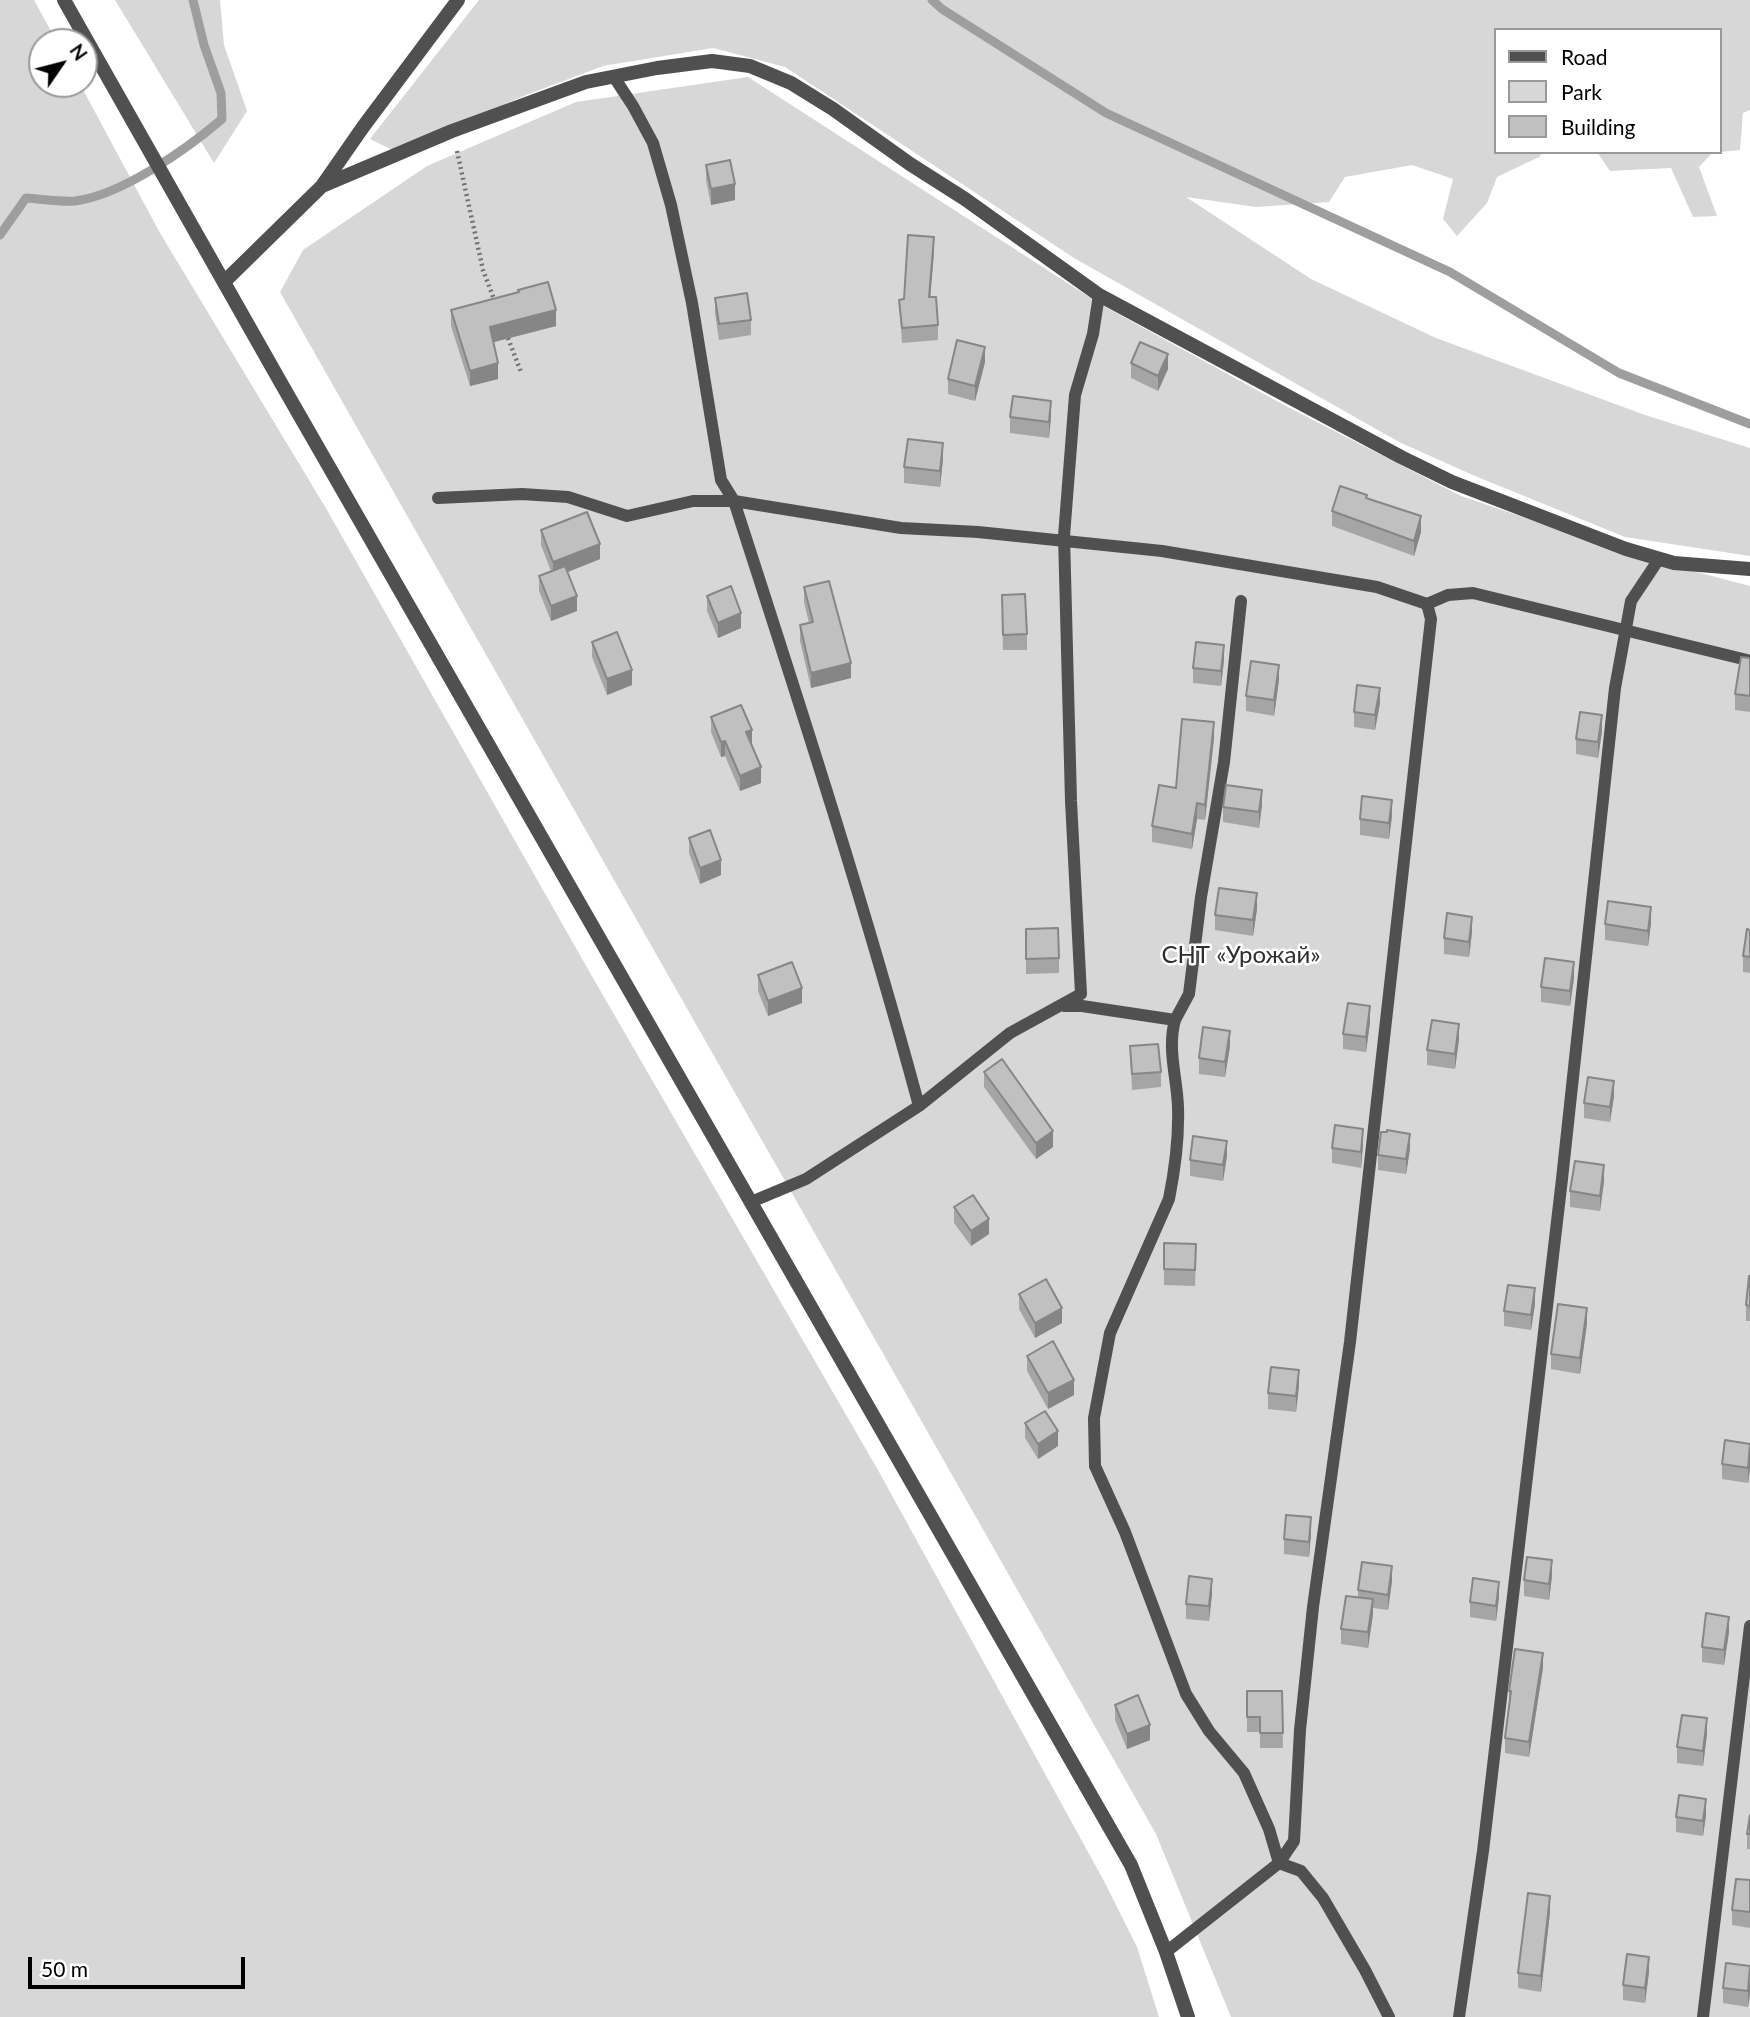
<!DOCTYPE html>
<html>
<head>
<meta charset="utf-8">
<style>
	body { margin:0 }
	#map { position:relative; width:1750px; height:2017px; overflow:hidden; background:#fff; font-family:Lato,sans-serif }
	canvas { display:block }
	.legend { position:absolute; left:1494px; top:28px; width:228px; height:126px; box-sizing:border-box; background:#fff; border:2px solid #999; margin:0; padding:9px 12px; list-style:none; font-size:21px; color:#000 }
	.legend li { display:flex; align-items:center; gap:14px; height:35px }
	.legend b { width:35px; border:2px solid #999 }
	.north { position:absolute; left:28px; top:28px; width:70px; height:70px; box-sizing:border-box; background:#fff; border:2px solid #999; border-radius:50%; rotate:55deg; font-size:19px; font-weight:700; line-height:28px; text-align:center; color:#000 }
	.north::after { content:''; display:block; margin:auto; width:24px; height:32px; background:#000; clip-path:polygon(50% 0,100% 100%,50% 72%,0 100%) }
	.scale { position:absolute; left:28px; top:1957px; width:217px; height:32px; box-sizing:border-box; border:4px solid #000; border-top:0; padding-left:9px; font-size:21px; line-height:24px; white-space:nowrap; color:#000; -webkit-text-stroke:5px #fff; paint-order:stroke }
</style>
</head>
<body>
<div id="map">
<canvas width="1750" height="2017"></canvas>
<ul class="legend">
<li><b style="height:9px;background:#505050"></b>Road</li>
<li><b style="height:19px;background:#d7d7d7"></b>Park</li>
<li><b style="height:19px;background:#c0c0c0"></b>Building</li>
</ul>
<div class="north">N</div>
<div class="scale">50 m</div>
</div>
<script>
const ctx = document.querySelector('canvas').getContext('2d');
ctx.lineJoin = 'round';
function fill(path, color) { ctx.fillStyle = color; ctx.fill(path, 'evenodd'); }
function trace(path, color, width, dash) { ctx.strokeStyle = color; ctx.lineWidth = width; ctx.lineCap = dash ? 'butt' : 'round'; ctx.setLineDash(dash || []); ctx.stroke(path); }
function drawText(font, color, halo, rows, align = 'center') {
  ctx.font = font + ' Lato,sans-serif'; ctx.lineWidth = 5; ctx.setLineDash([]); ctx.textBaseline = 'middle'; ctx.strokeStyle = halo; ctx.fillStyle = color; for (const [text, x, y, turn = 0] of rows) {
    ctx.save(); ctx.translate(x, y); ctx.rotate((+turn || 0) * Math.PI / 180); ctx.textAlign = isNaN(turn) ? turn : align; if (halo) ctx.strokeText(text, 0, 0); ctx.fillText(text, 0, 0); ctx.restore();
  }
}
fill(new Path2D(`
	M 0,0 L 34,0 L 57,42 L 42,42 L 42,84 L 80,84 L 160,233 L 327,510 L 593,978 L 878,1470 L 1104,1881 L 1137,1947 L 1159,2017 L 0,2017 Z
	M 115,0 L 220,0 L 224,45 L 247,111 L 214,163 Z
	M 479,0 L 1750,0 L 1750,110 L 1743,113 L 1740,150 L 1720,152 L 1720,30 L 1496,30 L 1496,152 L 1543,152 L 1539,157 L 1497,177 L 1487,203 L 1457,236 L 1443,219 L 1453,179 L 1412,165 L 1345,177 L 1329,202 L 1256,207 L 1186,197 L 1311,279 L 1436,338 L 1645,415 L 1750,448 L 1750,556 L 1625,537 L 1475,476 L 1399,442 L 1074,258 L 785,67 L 713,48 L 603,66 L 521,97 L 398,153 L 370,139 Z
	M 748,77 L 1100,304 L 1284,405 L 1461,496 L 1643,558 L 1750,586 L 1750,2017 L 1231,2017 L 1156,1834 L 280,292 L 303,250 L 427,166 L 576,102 Z
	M 1597,152 L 1713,152 L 1699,167 L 1717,216 L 1693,217 L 1671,168 L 1610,171 Z`), '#d7d7d7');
trace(new Path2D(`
	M 932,0 L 942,9 L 1106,113 L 1450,272 L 1619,373 L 1750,424
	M 0,235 L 26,198 C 42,199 60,202 75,201 C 122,195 187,149 222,119 L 221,93 L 204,45 L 193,0`), '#9e9e9e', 9);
trace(new Path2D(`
	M 457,151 L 483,270 L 495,302
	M 506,333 L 521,372`), '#727272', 4.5, [2, 3.5]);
trace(new Path2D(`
	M 614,77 L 633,106 L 653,143 L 671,205 L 692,303 L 721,480 L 734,501 C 799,702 864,902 919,1106 L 806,1179 L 751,1202
	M 438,498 L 522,494 L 568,497 L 627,516 L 693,501 L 734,501 L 901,528 L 978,532 L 1162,551 L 1377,587 L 1427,604 L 1448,595 L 1473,593 L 1747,660
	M 1064,1006 L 1082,1006 L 1175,1020 L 1189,994 L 1201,897 L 1224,762 L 1241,601
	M 919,1106 L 1010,1033 L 1081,994 L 1071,801 L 1064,536 L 1075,395 L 1093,334 L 1099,295
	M 1166,1952 L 1279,1863 L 1269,1829 L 1244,1773 L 1209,1731 L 1186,1694 L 1125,1532 L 1095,1466 L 1094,1418 L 1110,1333 L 1169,1199 C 1175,1169 1179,1136 1178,1107 C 1177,1077 1167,1050 1175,1020
	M 1389,2017 L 1365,1970 L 1323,1898 L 1301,1871 L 1279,1863 L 1294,1841 L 1300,1730 L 1313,1607 L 1350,1342 L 1431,619 L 1427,604
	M 1459,2017 L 1483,1851 L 1562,1179 L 1615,688 L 1631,601 L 1659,559
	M 1703,2017 L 1750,1626`), '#505050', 12);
trace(new Path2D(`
	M 322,186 L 452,131 L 586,82 L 657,68 L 712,61 L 750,66 L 791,83 L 833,109 L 910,164 L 965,199 L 1099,295 L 1401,457 L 1452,482 L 1626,549 L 1674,563 L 1750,569
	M 224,282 L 322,186 L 363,127 L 458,0`), '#505050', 14);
trace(new Path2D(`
	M 64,0 L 281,383 L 1131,1865 L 1166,1952 L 1188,2017`), '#505050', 14);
fill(new Path2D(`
	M 706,165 L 735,200 L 711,205 L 706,180 Z
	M 934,252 L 930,297 L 938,325 L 938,340 L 902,343 L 899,300 L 904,299 Z
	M 518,290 L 556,326 L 494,342 L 498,379 L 470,386 L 451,326 L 451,310 L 518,293 Z
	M 715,298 L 751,320 L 751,335 L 719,340 L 715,313 Z
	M 985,362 L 975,401 L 948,394 L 948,379 Z
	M 1131,363 L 1168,369 L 1158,391 L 1131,378 Z
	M 1051,416 L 1049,438 L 1010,433 L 1010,417 Z
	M 943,459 L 940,487 L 904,483 L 904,467 Z
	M 1367,498 L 1421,532 L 1414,556 L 1332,526 L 1332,511 Z
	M 541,530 L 600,559 L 567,572 L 577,611 L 551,621 L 539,591 L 539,576 L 551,571 L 541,545 Z
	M 804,587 L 851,678 L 811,688 L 800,641 L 800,625 L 809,623 L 804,602 Z
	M 707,596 L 741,628 L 718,638 L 707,611 Z
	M 1002,611 L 1027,634 L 1027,650 L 1003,650 Z
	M 592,642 L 632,685 L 607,695 L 592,657 Z
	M 1750,658 L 1750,712 L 1735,710 L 1735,694 Z
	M 1224,660 L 1221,686 L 1193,683 L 1193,668 Z
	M 1279,680 L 1274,716 L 1246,711 L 1246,696 Z
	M 1380,703 L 1375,730 L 1354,727 L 1354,712 Z
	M 711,717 L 761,783 L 740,791 L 725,756 L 721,757 L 711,732 Z
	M 1602,731 L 1598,758 L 1576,754 L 1576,739 Z
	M 1214,738 L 1205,820 L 1197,819 L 1192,849 L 1152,842 L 1152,826 L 1176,788 Z
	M 1262,805 L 1259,828 L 1223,822 L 1223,807 Z
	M 1392,816 L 1389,839 L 1360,835 L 1360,819 Z
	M 689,838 L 721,875 L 700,884 L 689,853 Z
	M 1257,909 L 1253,936 L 1215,930 L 1215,915 Z
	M 1651,923 L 1648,946 L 1605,940 L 1605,924 Z
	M 1026,929 L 1059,958 L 1059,973 L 1026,974 Z
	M 1750,930 L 1750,973 L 1743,972 L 1743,956 Z
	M 1472,932 L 1469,957 L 1444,954 L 1444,938 Z
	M 758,975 L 802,1003 L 768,1016 L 758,991 Z
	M 1574,978 L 1570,1006 L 1541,1002 L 1541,987 Z
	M 1370,1022 L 1366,1052 L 1343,1049 L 1343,1034 Z
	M 1459,1039 L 1455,1069 L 1427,1065 L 1427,1050 Z
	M 1130,1046 L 1161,1072 L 1161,1087 L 1132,1090 Z
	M 1230,1046 L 1225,1077 L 1199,1074 L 1199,1058 Z
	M 984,1072 L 1053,1147 L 1036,1159 L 984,1087 Z
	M 1614,1096 L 1610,1122 L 1584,1118 L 1584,1103 Z
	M 1363,1144 L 1361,1168 L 1332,1163 L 1332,1148 Z
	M 1410,1149 L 1406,1174 L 1378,1170 L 1378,1155 Z
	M 1227,1156 L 1223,1181 L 1190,1176 L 1190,1160 Z
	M 1604,1181 L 1600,1211 L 1570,1207 L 1570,1191 Z
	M 954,1207 L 989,1234 L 971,1246 L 954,1223 Z
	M 1196,1259 L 1195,1286 L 1164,1285 L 1164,1269 Z
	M 1750,1276 L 1750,1321 L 1746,1321 L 1746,1305 Z
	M 1019,1294 L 1062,1323 L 1035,1338 L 1019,1309 Z
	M 1535,1304 L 1531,1330 L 1504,1326 L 1504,1311 Z
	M 1587,1323 L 1580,1374 L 1551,1369 L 1551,1354 Z
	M 1027,1356 L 1074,1395 L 1048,1409 L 1027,1371 Z
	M 1299,1385 L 1296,1412 L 1268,1409 L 1268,1393 Z
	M 1025,1423 L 1058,1446 L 1038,1459 L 1025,1438 Z
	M 1750,1444 L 1750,1469 L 1748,1483 L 1722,1479 L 1722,1464 Z
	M 1311,1533 L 1309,1557 L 1284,1554 L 1284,1539 Z
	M 1552,1576 L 1549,1600 L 1524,1596 L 1524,1580 Z
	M 1392,1581 L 1388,1610 L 1373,1608 L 1368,1648 L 1341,1644 L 1341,1629 L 1358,1597 L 1358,1590 Z
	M 1212,1594 L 1209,1621 L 1186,1619 L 1186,1604 Z
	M 1499,1597 L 1496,1621 L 1470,1617 L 1470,1602 Z
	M 1729,1632 L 1724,1665 L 1702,1662 L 1702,1647 Z
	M 1543,1668 L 1529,1757 L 1505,1753 L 1505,1738 L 1509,1706 L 1509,1691 Z
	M 1247,1691 L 1282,1691 L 1283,1748 L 1260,1748 L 1260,1732 L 1247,1732 Z
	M 1115,1705 L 1150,1740 L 1127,1749 L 1115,1720 Z
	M 1707,1734 L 1703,1766 L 1677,1763 L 1677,1747 Z
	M 1706,1815 L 1703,1836 L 1676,1832 L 1676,1817 Z
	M 1750,1815 L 1750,1849 L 1747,1849 L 1747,1834 Z
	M 1750,1880 L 1750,1928 L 1732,1925 L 1732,1910 Z
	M 1550,1912 L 1541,1992 L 1518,1988 L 1518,1973 Z
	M 1750,1966 L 1748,2007 L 1723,2003 L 1723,1988 Z
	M 1649,1972 L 1645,2003 L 1623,2000 L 1623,1985 Z`), '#a5a5a5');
fill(new Path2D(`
	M 735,184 L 735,200 L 711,205 L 711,189 Z
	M 934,237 L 934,252 L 929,312 L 929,297 Z
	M 556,310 L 556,326 L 490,343 L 490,327 Z
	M 985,347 L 985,362 L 975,401 L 975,386 Z
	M 1168,354 L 1168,369 L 1158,391 L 1158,376 Z
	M 498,363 L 498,379 L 470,386 L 470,371 Z
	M 1051,401 L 1051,416 L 1049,438 L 1049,422 Z
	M 943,443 L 943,459 L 940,487 L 940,471 Z
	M 1421,516 L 1421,532 L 1414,556 L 1414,541 Z
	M 600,544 L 600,559 L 553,578 L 553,562 Z
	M 577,596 L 577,611 L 551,621 L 551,606 Z
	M 741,613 L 741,628 L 718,638 L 718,623 Z
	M 1224,645 L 1224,660 L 1221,686 L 1221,671 Z
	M 851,663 L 851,678 L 811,688 L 811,673 Z
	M 1279,665 L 1279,680 L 1274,716 L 1274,700 Z
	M 632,670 L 632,685 L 607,695 L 607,679 Z
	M 1380,688 L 1380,703 L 1375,730 L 1375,715 Z
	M 1602,715 L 1602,731 L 1598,758 L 1598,742 Z
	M 1214,722 L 1214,738 L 1205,820 L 1205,805 Z
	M 752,730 L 752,746 L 746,732 Z
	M 725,741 L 725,756 L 721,757 L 721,742 Z
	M 761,767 L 761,783 L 740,791 L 740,776 Z
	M 1262,790 L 1262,805 L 1259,828 L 1259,812 Z
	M 1392,800 L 1392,816 L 1389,839 L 1389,823 Z
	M 1197,803 L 1197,819 L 1192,849 L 1192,834 Z
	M 721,860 L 721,875 L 700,884 L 700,868 Z
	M 1257,893 L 1257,909 L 1253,936 L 1253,920 Z
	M 1651,907 L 1651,923 L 1648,946 L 1648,931 Z
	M 1472,917 L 1472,932 L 1469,957 L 1469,942 Z
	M 1574,962 L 1574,978 L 1570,1006 L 1570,991 Z
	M 802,988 L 802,1003 L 768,1016 L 768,1001 Z
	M 1370,1006 L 1370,1022 L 1366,1052 L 1366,1037 Z
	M 1459,1024 L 1459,1039 L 1455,1069 L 1455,1054 Z
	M 1230,1031 L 1230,1046 L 1225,1077 L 1225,1062 Z
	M 1614,1081 L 1614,1096 L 1610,1122 L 1610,1107 Z
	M 1363,1129 L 1363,1144 L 1361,1168 L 1361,1152 Z
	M 1053,1131 L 1053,1147 L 1036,1159 L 1036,1143 Z
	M 1410,1134 L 1410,1149 L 1406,1174 L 1406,1159 Z
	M 1227,1141 L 1227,1156 L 1223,1181 L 1223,1165 Z
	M 1604,1165 L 1604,1181 L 1600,1211 L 1600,1196 Z
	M 989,1219 L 989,1234 L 971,1246 L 971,1231 Z
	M 1535,1288 L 1535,1304 L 1531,1330 L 1531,1315 Z
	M 1062,1308 L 1062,1323 L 1035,1338 L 1035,1323 Z
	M 1587,1308 L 1587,1323 L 1580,1374 L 1580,1358 Z
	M 1299,1370 L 1299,1385 L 1296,1412 L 1296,1396 Z
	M 1074,1380 L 1074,1395 L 1048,1409 L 1048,1393 Z
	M 1058,1431 L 1058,1446 L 1038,1459 L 1038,1444 Z
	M 1750,1453 L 1750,1469 L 1748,1483 L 1748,1468 Z
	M 1311,1517 L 1311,1533 L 1309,1557 L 1309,1542 Z
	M 1552,1560 L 1552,1576 L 1549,1600 L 1549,1584 Z
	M 1392,1566 L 1392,1581 L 1388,1610 L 1388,1595 Z
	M 1212,1579 L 1212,1594 L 1209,1621 L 1209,1606 Z
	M 1499,1582 L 1499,1597 L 1496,1621 L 1496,1606 Z
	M 1373,1599 L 1373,1615 L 1368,1648 L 1368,1632 Z
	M 1729,1617 L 1729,1632 L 1724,1665 L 1724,1650 Z
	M 1543,1653 L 1543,1668 L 1529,1757 L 1529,1742 Z
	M 1707,1718 L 1707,1734 L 1703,1766 L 1703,1751 Z
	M 1150,1725 L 1150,1740 L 1127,1749 L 1127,1734 Z
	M 1706,1799 L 1706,1815 L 1703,1836 L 1703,1821 Z
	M 1550,1896 L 1550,1912 L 1541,1992 L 1541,1976 Z
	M 1649,1957 L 1649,1972 L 1645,2003 L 1645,1988 Z
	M 1750,1980 L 1750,1995 L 1748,2007 L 1748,1991 Z`), '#868686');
const building = new Path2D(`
	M 730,160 L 735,184 L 711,189 L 706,165 Z
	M 908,235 L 934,237 L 929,297 L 936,297 L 938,325 L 902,328 L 899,300 L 904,299 Z
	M 548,282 L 556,310 L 490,327 L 498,363 L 470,371 L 451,310 L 519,292 L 518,290 Z
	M 747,293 L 751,320 L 719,324 L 715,298 Z
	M 957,340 L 985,347 L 975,386 L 948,379 Z
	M 1140,342 L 1168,354 L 1158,376 L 1131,363 Z
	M 1013,396 L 1051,401 L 1049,422 L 1010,417 Z
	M 908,439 L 943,443 L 940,471 L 904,467 Z
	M 1340,486 L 1367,495 L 1366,498 L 1421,516 L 1414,541 L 1332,511 Z
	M 587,512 L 600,544 L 553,562 L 541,530 Z
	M 565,566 L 577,596 L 551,606 L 539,576 Z
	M 829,581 L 851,663 L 811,673 L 800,625 L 813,622 L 804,587 Z
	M 731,586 L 741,613 L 718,623 L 707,596 Z
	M 1025,594 L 1027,634 L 1003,635 L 1002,595 Z
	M 617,632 L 632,670 L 607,679 L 592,642 Z
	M 1196,642 L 1224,645 L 1221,671 L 1193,668 Z
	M 1741,657 L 1750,658 L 1750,696 L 1735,694 Z
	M 1251,661 L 1279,665 L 1274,700 L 1246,696 Z
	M 1357,685 L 1380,688 L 1375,715 L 1354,712 Z
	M 741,705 L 752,730 L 746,732 L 761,767 L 740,776 L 725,741 L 721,742 L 711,717 Z
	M 1580,712 L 1602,715 L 1598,742 L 1576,739 Z
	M 1182,719 L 1214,722 L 1205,805 L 1197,803 L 1192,834 L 1152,826 L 1159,785 L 1176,788 Z
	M 1226,785 L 1262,790 L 1259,812 L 1223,807 Z
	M 1362,796 L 1392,800 L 1389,823 L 1360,819 Z
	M 710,830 L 721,860 L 700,868 L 689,838 Z
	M 1219,888 L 1257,893 L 1253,920 L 1215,915 Z
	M 1608,901 L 1651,907 L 1648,931 L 1605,924 Z
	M 1447,913 L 1472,917 L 1469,942 L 1444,938 Z
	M 1058,928 L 1059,958 L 1026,959 L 1026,929 Z
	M 1747,929 L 1750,930 L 1750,957 L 1743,956 Z
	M 1545,958 L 1574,962 L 1570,991 L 1541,987 Z
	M 792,962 L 802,988 L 768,1001 L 758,975 Z
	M 1348,1003 L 1370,1006 L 1366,1037 L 1343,1034 Z
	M 1432,1020 L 1459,1024 L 1455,1054 L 1427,1050 Z
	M 1203,1027 L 1230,1031 L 1225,1062 L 1199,1058 Z
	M 1158,1044 L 1161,1072 L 1132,1074 L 1130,1046 Z
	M 1002,1059 L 1053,1131 L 1036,1143 L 984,1072 Z
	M 1588,1077 L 1614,1081 L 1610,1107 L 1584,1103 Z
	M 1335,1125 L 1363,1129 L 1361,1152 L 1332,1148 Z
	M 1387,1130 L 1410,1134 L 1406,1159 L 1378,1155 L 1381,1132 L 1387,1132 Z
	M 1193,1136 L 1227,1141 L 1223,1165 L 1190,1160 Z
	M 1575,1161 L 1604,1165 L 1600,1196 L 1570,1191 Z
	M 973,1195 L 989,1219 L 971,1231 L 954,1207 Z
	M 1164,1243 L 1196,1244 L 1195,1270 L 1164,1269 Z
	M 1749,1276 L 1750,1276 L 1750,1306 L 1746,1305 Z
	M 1046,1279 L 1062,1308 L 1035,1323 L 1019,1294 Z
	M 1508,1285 L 1535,1288 L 1531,1315 L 1504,1311 Z
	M 1558,1304 L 1587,1308 L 1580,1358 L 1551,1354 Z
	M 1053,1341 L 1074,1380 L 1048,1393 L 1027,1356 Z
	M 1271,1367 L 1299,1370 L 1296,1396 L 1268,1393 Z
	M 1045,1411 L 1058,1431 L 1038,1444 L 1025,1423 Z
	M 1725,1440 L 1750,1444 L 1748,1468 L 1722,1464 Z
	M 1286,1515 L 1311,1517 L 1309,1542 L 1284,1539 Z
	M 1527,1557 L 1552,1560 L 1549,1584 L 1524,1580 Z
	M 1362,1562 L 1392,1566 L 1388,1595 L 1358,1590 Z
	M 1189,1576 L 1212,1579 L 1209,1606 L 1186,1604 Z
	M 1473,1578 L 1499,1582 L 1496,1606 L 1470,1602 Z
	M 1346,1596 L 1373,1599 L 1368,1632 L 1341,1629 Z
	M 1706,1613 L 1729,1617 L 1724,1650 L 1702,1647 Z
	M 1515,1649 L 1543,1653 L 1529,1742 L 1505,1738 L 1511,1691 L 1509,1691 Z
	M 1247,1691 L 1282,1691 L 1283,1733 L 1260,1733 L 1260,1717 L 1247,1717 Z
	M 1138,1695 L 1150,1725 L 1127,1734 L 1115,1705 Z
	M 1682,1715 L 1707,1718 L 1703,1751 L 1677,1747 Z
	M 1679,1795 L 1706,1799 L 1703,1821 L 1676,1817 Z
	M 1750,1815 L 1750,1834 L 1747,1834 Z
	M 1736,1879 L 1750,1880 L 1750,1912 L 1732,1910 Z
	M 1528,1893 L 1550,1896 L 1541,1976 L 1518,1973 Z
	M 1627,1954 L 1649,1957 L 1645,1988 L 1623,1985 Z
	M 1726,1963 L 1750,1966 L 1748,1991 L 1723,1988 Z`);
fill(building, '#c0c0c0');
trace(building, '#868686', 2);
drawText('24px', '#2e2e2e', '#fff', [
	["СНТ «Урожай»",1241,955]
]);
</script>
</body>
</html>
